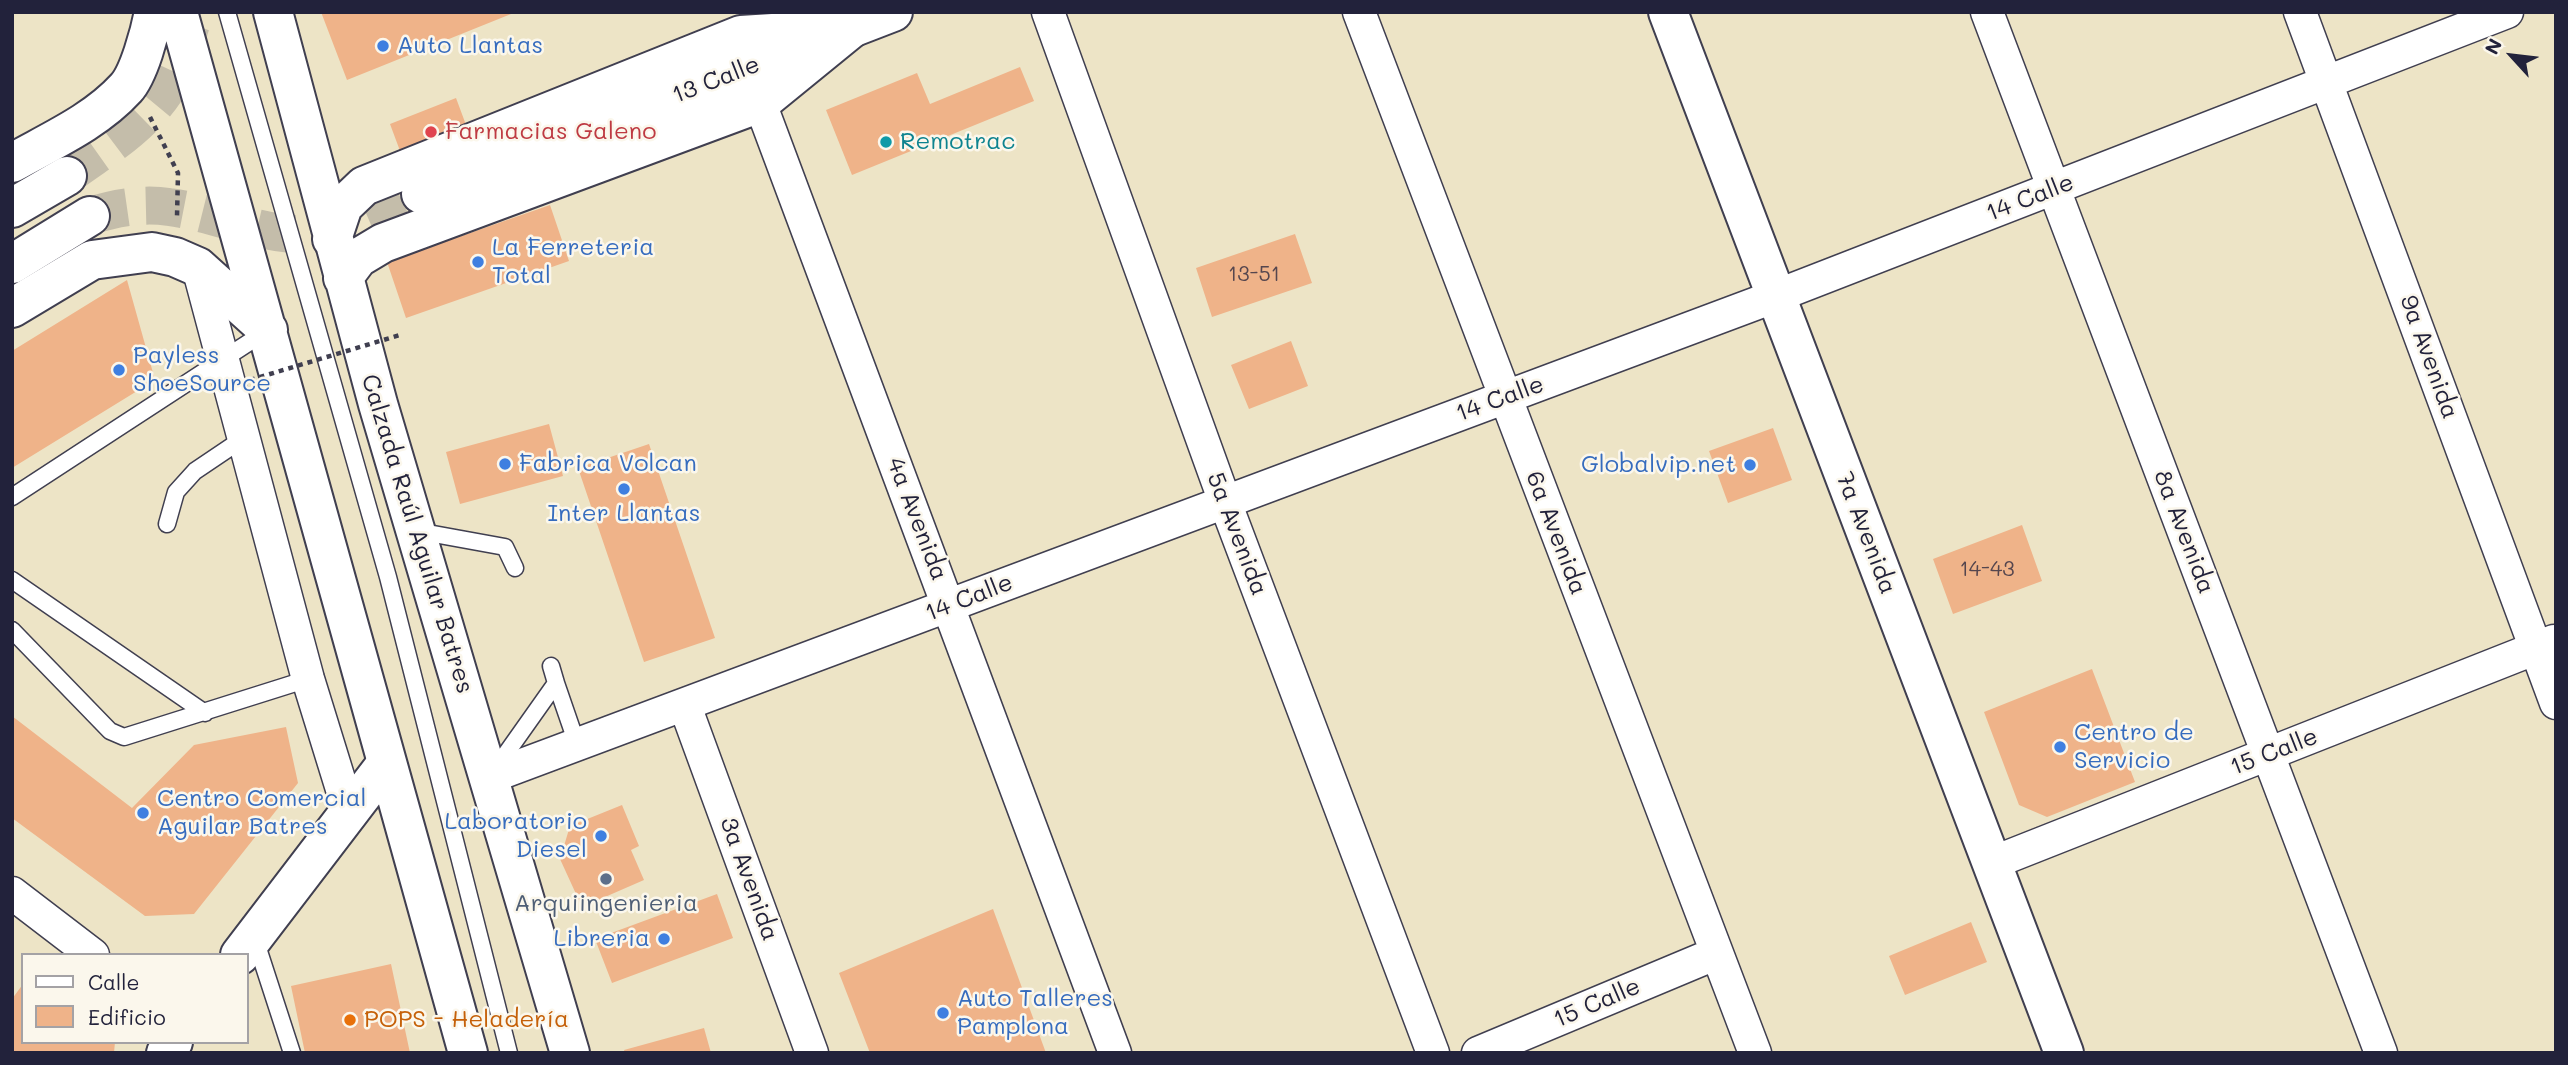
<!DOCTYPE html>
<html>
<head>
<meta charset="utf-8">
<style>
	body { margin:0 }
	#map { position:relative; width:2568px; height:1065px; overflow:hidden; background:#ede4c6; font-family:Mali,sans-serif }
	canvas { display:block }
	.frame { position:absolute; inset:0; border:14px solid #22223b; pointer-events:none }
	.legend { position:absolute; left:21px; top:953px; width:228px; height:91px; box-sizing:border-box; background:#fbf7ec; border:2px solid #a4a2a5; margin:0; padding:9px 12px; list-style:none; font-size:21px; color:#22223b }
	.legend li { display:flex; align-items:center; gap:14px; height:35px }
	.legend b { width:35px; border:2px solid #a4a2a5 }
	.north { position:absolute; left:2477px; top:21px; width:70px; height:70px; -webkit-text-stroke:5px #fbf7ec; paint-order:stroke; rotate:297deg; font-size:19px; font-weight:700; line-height:28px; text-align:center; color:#22223b }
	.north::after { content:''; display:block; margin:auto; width:24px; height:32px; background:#22223b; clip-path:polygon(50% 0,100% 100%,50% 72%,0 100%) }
</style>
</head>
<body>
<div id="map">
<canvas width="2568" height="1065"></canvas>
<div class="frame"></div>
<ul class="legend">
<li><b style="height:9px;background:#fff"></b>Calle</li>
<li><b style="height:19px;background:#efb389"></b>Edificio</li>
</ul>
<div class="north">N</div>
</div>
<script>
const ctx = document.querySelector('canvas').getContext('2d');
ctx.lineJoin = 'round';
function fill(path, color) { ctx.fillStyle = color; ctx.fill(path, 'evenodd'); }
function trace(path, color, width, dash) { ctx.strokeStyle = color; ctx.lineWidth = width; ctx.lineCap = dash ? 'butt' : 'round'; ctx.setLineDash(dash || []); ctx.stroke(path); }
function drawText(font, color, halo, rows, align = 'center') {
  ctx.font = font + ' Mali,sans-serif'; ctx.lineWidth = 5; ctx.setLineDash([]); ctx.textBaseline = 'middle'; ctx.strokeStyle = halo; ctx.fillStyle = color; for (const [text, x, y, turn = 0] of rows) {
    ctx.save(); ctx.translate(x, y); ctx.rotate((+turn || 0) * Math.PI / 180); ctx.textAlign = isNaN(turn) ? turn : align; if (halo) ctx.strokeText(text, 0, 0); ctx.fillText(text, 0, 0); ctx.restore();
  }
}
fill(new Path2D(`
	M 321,12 L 516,12 L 347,80 Z
	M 1020,67 L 1034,101 L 852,175 L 826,110 L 917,73 L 930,104 Z
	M 456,98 L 472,141 L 406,167 L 390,124 Z
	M 550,205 L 569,261 L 406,318 L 387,262 Z
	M 1295,234 L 1312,283 L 1212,317 L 1196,268 Z
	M 127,280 L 155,380 L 12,468 L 12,351 Z
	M 1291,341 L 1308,386 L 1249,409 L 1231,365 Z
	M 549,424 L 563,476 L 460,504 L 446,452 Z
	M 1773,428 L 1792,480 L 1728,503 L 1709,451 Z
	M 649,444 L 715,638 L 644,662 L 578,468 Z
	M 2022,525 L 2042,581 L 1953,614 L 1933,559 Z
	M 2092,669 L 2135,782 L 2047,817 L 2019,805 L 1984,712 Z
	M 12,716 L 132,808 L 194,745 L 286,727 L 298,783 L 194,914 L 145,916 L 12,818 Z
	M 622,805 L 639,846 L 631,850 L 644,880 L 582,907 L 560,859 L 570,826 Z
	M 717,894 L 733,938 L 612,983 L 595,939 Z
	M 993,909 L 1046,1053 L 870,1053 L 839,973 Z
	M 1971,922 L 1987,962 L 1905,995 L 1889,956 Z
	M 391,964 L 410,1053 L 305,1053 L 291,986 Z
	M 23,984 L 23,1042 L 115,1042 L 114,1053 L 12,1053 L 12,999 Z
	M 704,1028 L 711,1053 L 625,1053 L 624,1050 Z`), '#efb389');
trace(new Path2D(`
	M 67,176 C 107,147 151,122 174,76 C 182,61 185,41 191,24
	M 90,216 C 115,208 142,203 169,207 C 217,213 266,238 316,234 C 353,230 388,209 421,194`), '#c4bdaa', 38, [38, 19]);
const service = new Path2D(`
	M 227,12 L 388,577 L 509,1053
	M 12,497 L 268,330
	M 167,524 L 176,492 L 195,471 L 244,438
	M 417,531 L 505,547 L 515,568
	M 12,580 L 205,713
	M 12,630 L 110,731 L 124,737 L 308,679
	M 556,683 L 577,744
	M 493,772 L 556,683 L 551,666
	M 255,939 L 292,1053`);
const minor = new Path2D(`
	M 1048,12 L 1225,502 L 1433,1053
	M 1359,12 L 1755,1053
	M 1987,12 L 2381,1053
	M 2300,12 L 2556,703
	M 760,103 L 1115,1053
	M 198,267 L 308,679 L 350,815
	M 685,706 L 812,1053
	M 490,777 L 1776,296 L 2507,12
	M 1992,863 L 2554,641
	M 12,893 L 93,955
	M 1478,1053 L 1717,953`);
const tertiary = new Path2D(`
	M 240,955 L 386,764
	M 166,1053 L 173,1042`);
const secondary = new Path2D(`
	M 1668,12 L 2064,1053
	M 421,194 L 893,12
	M 12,208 L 67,176
	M 12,264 L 90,216`);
const trunk = new Path2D(`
	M 178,12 L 468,1053
	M 273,12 L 378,404 L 570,1053
	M 12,163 C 51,141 95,122 126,88 C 139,74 150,32 154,12
	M 332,239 L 343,206 L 364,186 L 741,35 L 852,28
	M 343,278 L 358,258 L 383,243 L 760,103 L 852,28
	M 12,308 L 92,260 L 152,252 L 175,257 L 198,267 L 268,330`);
trace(service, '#403f50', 19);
trace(minor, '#403f50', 35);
trace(tertiary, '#403f50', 42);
trace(secondary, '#403f50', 42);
trace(trunk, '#403f50', 42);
trace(new Path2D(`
	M 150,117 L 178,173 L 177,217`), '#403f50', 4.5, [5, 5]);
trace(service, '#fff', 16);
trace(minor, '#fff', 32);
trace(tertiary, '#fff', 38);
trace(secondary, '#fff', 38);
trace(trunk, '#fff', 38);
trace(new Path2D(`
	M 250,380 L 400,335`), '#403f50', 4.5, [5, 5]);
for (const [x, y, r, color] of [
	[383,46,7,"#3f7fe0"],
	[431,132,7,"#e0444e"],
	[886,142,7,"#0f9aa8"],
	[478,262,7,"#3f7fe0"],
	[119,370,7,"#3f7fe0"],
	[505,464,7,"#3f7fe0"],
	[1750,465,7,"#3f7fe0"],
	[624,489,7,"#3f7fe0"],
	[2060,747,7,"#3f7fe0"],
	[143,813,7,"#3f7fe0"],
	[601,836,7,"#3f7fe0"],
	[606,879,7,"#5c6f8a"],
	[664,939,7,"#3f7fe0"],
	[943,1013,7,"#3f7fe0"],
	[350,1020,7,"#e8710a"]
]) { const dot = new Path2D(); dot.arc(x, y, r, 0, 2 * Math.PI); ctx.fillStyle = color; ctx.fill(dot); trace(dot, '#fbf7ec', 2.5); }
drawText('21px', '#55464e', null, [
	["13-51",1254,275],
	["14-43",1987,570]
]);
drawText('24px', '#366cbe', '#fbf7ec', [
	["Auto Llantas",397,46],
	["La Ferreteria",492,248],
	["Total",492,276],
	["Payless",133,356],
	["ShoeSource",133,384],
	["Fabrica Volcan",519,464],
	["Globalvip.net",1736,465,"right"],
	["Inter Llantas",624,514,"center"],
	["Centro de",2074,733],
	["Servicio",2074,761],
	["Centro Comercial",157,799],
	["Aguilar Batres",157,827],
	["Laboratorio",587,822,"right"],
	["Diesel",587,850,"right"],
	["Libreria",650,939,"right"],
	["Auto Talleres",957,999],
	["Pamplona",957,1027]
], 'left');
drawText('24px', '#22223b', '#fbf7ec', [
	["13 Calle",716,80,-21],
	["14 Calle",2030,198,-21],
	["9a Avenida",2429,357,70],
	["14 Calle",1500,399,-20],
	["4a Avenida",917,519,69],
	["8a Avenida",2184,532,69],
	["6a Avenida",1556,533,69],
	["7a Avenida",1866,533,69],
	["Calzada Raúl Aguilar Batres",417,534,73],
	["5a Avenida",1237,534,69],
	["14 Calle",969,598,-21],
	["15 Calle",2274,752,-21],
	["3a Avenida",749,879,70],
	["15 Calle",1597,1003,-23]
]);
drawText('24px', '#be3a42', '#fbf7ec', [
	["Farmacias Galeno",445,132]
], 'left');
drawText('24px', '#0d838f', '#fbf7ec', [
	["Remotrac",900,142]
], 'left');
drawText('24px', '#4e5e75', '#fbf7ec', [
	["Arquiingenieria",606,904]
]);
drawText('24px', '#c56008', '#fbf7ec', [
	["POPS - Heladería",364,1020]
], 'left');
</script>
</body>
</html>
